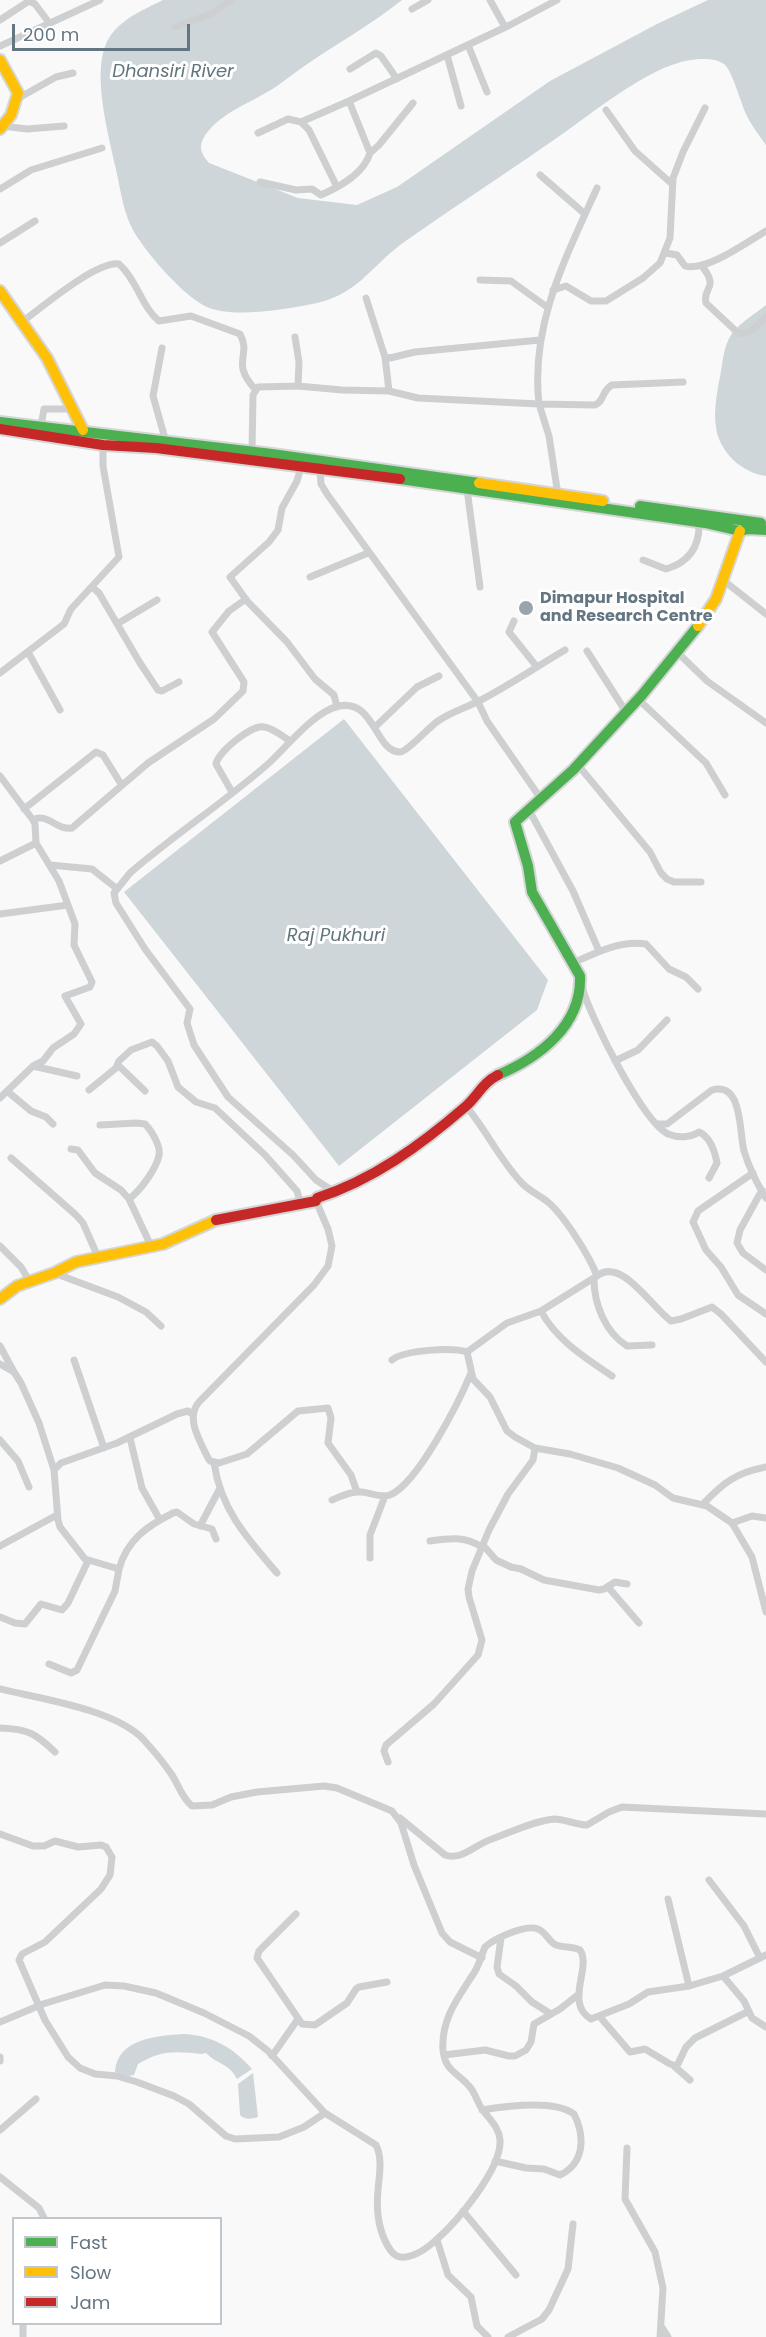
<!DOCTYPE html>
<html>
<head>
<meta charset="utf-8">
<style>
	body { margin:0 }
	#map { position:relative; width:766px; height:2337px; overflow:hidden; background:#f9f9f9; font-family:Poppins,sans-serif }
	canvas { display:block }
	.legend { position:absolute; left:12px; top:2217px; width:210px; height:108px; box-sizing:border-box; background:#fff; border:2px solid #c1c8cd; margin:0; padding:8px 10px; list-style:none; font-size:18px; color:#657683 }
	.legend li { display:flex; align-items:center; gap:12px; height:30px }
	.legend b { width:30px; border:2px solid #c1c8cd }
	.scale { position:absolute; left:12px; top:24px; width:178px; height:27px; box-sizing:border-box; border:3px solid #657683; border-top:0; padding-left:8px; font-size:18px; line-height:21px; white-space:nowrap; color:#657683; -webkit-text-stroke:4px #fff; paint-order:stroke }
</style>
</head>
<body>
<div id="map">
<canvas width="766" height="2337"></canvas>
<ul class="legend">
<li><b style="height:8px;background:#4caf50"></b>Fast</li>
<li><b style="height:8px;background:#ffc107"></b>Slow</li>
<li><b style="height:8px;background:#c62828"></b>Jam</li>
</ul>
<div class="scale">200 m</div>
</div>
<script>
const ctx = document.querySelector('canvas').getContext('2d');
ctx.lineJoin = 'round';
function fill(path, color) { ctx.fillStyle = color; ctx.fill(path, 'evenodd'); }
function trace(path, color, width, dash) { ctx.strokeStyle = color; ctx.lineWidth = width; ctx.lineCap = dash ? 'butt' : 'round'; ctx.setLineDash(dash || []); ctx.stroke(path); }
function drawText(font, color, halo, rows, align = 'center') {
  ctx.font = font + ' Poppins,sans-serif'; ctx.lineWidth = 6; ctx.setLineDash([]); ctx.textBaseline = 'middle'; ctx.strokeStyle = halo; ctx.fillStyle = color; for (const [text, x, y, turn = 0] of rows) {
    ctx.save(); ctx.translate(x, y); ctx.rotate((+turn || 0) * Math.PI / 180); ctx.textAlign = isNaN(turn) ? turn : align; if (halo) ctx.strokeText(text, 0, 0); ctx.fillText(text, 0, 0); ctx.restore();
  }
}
fill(new Path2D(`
	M 163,0 L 402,0 C 371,25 336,44 303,67 C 294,73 286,80 277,86 C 254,102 217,113 203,139 C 198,149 203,156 209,163 L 298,198 L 357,205 L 397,187 L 550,81 L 657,24 L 708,0 L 766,0 L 766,145 C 759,135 751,125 746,114 C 741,103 732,71 725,65 C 715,56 690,59 678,63 C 642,73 592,113 561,135 C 510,171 458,204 407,240 C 368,267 359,297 307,305 C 281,310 231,318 207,307 C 185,298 141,248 131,226 C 122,207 120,186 115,165 C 108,131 89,65 111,35 C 123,18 145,9 163,0 Z
	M 766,305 L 766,476 C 742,473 719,452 716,427 C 713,410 718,388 721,371 C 723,360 724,346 731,335 C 737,325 756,313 766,305 Z
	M 344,719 L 548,980 L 537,1010 L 339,1166 L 124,892 Z
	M 183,2034 C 211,2035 233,2047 252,2069 L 237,2079 C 229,2063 218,2065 206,2053 L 201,2054 C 175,2051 161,2050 138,2064 L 134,2075 L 128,2076 L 115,2072 C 117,2038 158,2036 183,2034 Z
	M 253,2073 L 258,2117 C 251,2119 245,2120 240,2115 L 238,2084 Z`), '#ced6d9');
const fast = new Path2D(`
	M 0,422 L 272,454 L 479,483
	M 400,479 L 705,523 L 740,531 L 748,529 L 766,530
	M 640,506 L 761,523
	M 498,1075 C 540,1057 582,1025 580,976 L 532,892 L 528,866 L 515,822 L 573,770 L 642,695 L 698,626`);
const slow = new Path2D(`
	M 0,60 L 18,93 L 11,115 L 0,129
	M 0,291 L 47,358 L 83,430
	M 479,483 L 603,501
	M 698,626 L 716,599 L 740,531
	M 0,1299 L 17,1286 L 54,1273 L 76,1262 L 163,1244 L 216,1220`);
const jam = new Path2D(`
	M 0,429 L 103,445 L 156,448 L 400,479
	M 216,1220 L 316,1201 L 317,1198 C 373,1180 421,1145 465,1107 C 478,1096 482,1083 498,1075`);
trace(fast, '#d5d6d7', 14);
trace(slow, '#d5d6d7', 14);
trace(jam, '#d5d6d7', 14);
trace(new Path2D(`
	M 490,0 L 505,27
	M 412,9 L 428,0
	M 0,20 L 29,1 L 35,4 L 50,24
	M 175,27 L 211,14 L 231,0
	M 468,45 L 487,92
	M 0,46 L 100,0
	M 447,55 L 461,106
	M 350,69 L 376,53 L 381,56 L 397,79
	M 17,99 L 56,77 L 73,73
	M 606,110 L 635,151 L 672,184
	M 301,122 L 349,101 L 510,25 L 557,0
	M 2,126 L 27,129 L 64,126
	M 258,133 L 288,119 L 301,122 L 309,130 L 337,187
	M 370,153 L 379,145 L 413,103
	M 540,175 L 585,214
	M 260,182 L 296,190 L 312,189 L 321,195 C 339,187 364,174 370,153 L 349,101
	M 597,188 C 566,257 530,325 539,404 L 595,405 C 604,402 602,390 612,385 L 683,382
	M 0,189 L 31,170 L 102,148
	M 0,243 L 35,221
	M 666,253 L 677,255 L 685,266 C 706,272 747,242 766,231
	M 702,266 C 720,289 702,287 706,303 L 738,333 C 750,335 758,325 766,317
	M 480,280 L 511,281 L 547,307
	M 553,290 L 566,286 L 591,301 L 606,301 L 643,278 L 660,263 L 670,238 L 673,178 L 683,152 L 705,108
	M 366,298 L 385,357 L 390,358 L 415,352 L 540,340
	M 22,322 C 41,308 96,261 119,264 C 137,280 141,306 159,321 L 191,316 L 240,334 C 252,356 230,362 255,389
	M 295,337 L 299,362 L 298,386
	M 162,348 L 153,396 L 164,435 L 164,441
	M 385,357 L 389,391
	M 41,426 L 44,409 L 72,409
	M 252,452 L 253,395 L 258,387 L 298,386 L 342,390 L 389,391 L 418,398 L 539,404 L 549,436 L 558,495
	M 301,467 L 297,481 L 282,508 L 278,530 L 269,542 L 230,577 L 247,601 L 287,642 L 315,679 L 334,695 L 337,707
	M 320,468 L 321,484 L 327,494 L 478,702 L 487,721 L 541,799
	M 467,489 L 480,587
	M 643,560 L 666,569 C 690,562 700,546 699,522
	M 310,577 L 368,553
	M 723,580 L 766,614
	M 92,587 L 99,593 L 140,663 L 158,690 L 162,691 L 179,682
	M 514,621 L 509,632 L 537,667
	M 117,624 L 157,600
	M 587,651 L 626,712
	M 28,652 L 60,710
	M 677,652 L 707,681 L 766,723
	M 0,673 L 64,624 L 71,609 L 119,557 L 103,466 L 103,445
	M 638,699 L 706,763 L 725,795
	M 375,727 L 417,687 L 439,676
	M 578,765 L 650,852 L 661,873 L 667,879 L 674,882 L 701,882
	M 0,776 L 33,820 C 47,812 57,831 72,828 L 148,763 L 214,719 L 243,691 L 244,682 L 212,632 L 229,611 L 246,599
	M 232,792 L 216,764 C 218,752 252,724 264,727 C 273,728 282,736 290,741
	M 24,809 L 96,752 L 103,755 L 121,784
	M 529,810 L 573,891 L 599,951
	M 0,861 L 36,843 L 35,824 L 33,820
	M 50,865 L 92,869 L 116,888
	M 0,914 L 68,905 L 59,881 L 36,843
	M 573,963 C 595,953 620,940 646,944 L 669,969 L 686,977 L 698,989
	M 583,990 C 591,1018 643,1122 668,1134 C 678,1138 690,1138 699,1132 C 710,1137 715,1152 717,1163 L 709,1178
	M 615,1061 L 638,1050 L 667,1020
	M 33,1066 L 77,1076
	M 119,1066 L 145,1091
	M 89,1090 L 116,1068 L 119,1061 L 131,1050 L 152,1042 L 157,1046 L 168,1061 L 178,1087 L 196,1102 L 215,1108 L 265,1155 L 297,1191 L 301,1204
	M 7,1091 L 31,1111 L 46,1117 L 53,1124
	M 0,1098 L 33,1066 L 43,1061 L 53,1048 L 74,1034 L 81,1024 L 65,996 L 90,987 L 92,982 L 74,945 L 75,924 L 68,905
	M 466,1106 C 486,1130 499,1158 520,1181 C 528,1191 540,1195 549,1203 C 565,1217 590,1257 597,1276 L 541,1311 L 507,1323 L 467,1352 L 473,1379 L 490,1397 L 507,1431 L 515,1437 L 535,1448 L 570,1454 L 618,1468 L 655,1485 L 673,1498 L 707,1506 L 732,1523 L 752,1557 L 766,1612
	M 658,1124 L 667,1124 L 712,1090 C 743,1081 739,1132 744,1151 C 749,1167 757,1184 766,1198
	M 100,1125 L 136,1123 L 145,1124 C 151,1130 161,1146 159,1155 C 157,1168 140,1191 129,1199
	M 71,1149 L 78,1150 L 95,1173 L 121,1190 L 129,1199 L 151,1246
	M 11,1158 L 76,1215 L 83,1223 L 98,1257
	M 753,1173 L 698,1211 L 693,1222 L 706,1250 L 721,1267 L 738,1295 L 766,1314
	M 762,1190 L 740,1230 L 737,1243 L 743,1253 L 766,1270
	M 336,1193 L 316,1180 L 293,1155 L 228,1097 L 194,1045 L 187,1023 L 190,1009 L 145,949 L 116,903 L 114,893 L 130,873 C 175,834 225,802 269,763 C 288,746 313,712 339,706 C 375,699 375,752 400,752 C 407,752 429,727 438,721 C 451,712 465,708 479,701 C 508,686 536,667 565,650
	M 316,1201 L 328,1229 L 332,1246 L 328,1266 L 314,1285 L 199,1402 C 185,1418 200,1441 208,1458 L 210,1461 L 219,1463 L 247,1454 L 298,1411 L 328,1408 L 331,1418 L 328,1443 L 351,1475 L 357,1492
	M 0,1246 L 21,1267 L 30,1282
	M 54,1273 L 118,1297 L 146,1312 L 161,1326
	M 597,1276 C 621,1256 653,1309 671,1321 L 681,1319 L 712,1307 L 721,1314 L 766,1362
	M 594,1279 C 594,1304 605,1332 627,1346 L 652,1345
	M 541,1311 C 556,1340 586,1358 612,1376
	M 0,1346 L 14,1372
	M 74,1360 L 104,1448
	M 392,1360 C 404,1350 452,1347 467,1352
	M 0,1364 L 14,1372 L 21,1383 L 39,1423 L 54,1470 L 58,1520 L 60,1527 L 85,1559 L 119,1569 C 127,1540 147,1526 173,1513 L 177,1512 L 194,1524 L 212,1529 L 216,1539
	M 130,1438 L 142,1488 L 160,1520
	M 0,1440 L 18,1461 L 29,1487
	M 214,1463 C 221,1510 247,1538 277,1573
	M 54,1470 L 61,1463 L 117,1443 L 177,1414 L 188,1411 L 192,1414
	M 332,1500 C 342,1496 351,1491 362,1492 C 371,1493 381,1498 390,1495 C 418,1483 459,1402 471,1373
	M 703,1504 C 724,1482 736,1473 766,1467
	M 732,1523 L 752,1516 L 766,1518
	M 200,1526 L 219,1490
	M 430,1541 C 450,1538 464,1536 482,1547
	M 483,1545 L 496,1560 L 511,1567 L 521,1569 L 544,1580 L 599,1590 L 604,1589 L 615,1582 L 627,1584
	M 0,1546 L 57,1515
	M 370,1558 L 370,1535 L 385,1496
	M 608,1587 L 639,1623
	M 0,1617 L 15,1623 L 25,1624 L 41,1604 L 62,1610 L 68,1603 L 88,1561
	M 49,1664 L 71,1673 L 77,1670 L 115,1591 L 119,1569
	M 0,1689 C 41,1699 114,1709 143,1739 C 153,1750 164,1763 172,1775 C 179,1786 182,1798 192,1806 L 212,1805 L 231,1797 L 257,1792 L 324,1786 L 337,1788 L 392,1811 L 401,1823 L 414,1865 L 442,1933 L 450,1942 L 482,1958
	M 0,1728 C 28,1729 35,1733 55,1752
	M 388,1762 L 384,1751 L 386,1745 L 434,1704 L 478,1655 L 482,1640 L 469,1597 L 468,1589 L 472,1571 L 489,1530 L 508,1494 L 533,1460 L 535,1448
	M 400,1818 L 445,1855 C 462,1861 476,1844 492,1839 C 511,1832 534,1821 554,1819 C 565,1819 576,1825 587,1825 L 609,1812 L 622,1807 L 766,1814
	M 0,1834 L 33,1846 L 44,1846 L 55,1841 L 78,1847 L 101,1845 L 106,1847 L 112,1857 L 110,1875 L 101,1889 L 45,1942 L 22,1954 L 19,1960 L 45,2020 L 68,2057 L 80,2068 L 95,2074 L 117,2076 L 137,2082 L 174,2096 L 189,2104 L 226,2136 L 235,2139 L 279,2137 L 304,2127 L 325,2113
	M 709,1880 L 744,1926 L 760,1958
	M 668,1899 L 689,1986
	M 296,1914 L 259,1951 L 257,1958 L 302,2024 L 315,2025 L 347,2003 L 356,1989 L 359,1987 L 387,1982
	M 501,1938 L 497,1967 L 499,1974 L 516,1986 L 532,2002 L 551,2014
	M 723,1976 L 744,2001 L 752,2018 L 766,2027
	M 600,2017 L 630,2052 L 645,2049 L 670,2064 L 677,2066 L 686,2047 L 695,2038 L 749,2011
	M 0,2022 L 43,2004 L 105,1985 L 124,1986 L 156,1993 L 204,2013 L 249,2036 L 268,2051 L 325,2113 L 376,2145 C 383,2159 379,2176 378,2190 C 376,2211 379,2234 391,2251 C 402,2266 425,2250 435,2241 C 456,2223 502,2169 500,2140 C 499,2127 489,2119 482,2109 C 477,2102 475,2092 469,2086 C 457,2072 445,2071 443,2050 C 441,2020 457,1999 472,1976 C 479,1967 481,1956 485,1947 C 495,1938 526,1924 538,1929 C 546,1932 549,1942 556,1945 C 564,1948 572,1946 580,1950 C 592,1967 564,2003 591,2019 L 629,2004 L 648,1992 L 689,1986 L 723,1976 L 766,1955
	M 444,2055 L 485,2050 L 509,2056 L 515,2056 L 526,2050 L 531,2042 L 534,2024 L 560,2009 L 579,1994
	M 272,2056 L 298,2019
	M 0,2057 L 0,2061
	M 674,2066 L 690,2080
	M 482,2110 C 506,2106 554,2099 574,2114 C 585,2136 585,2163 560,2175 L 544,2169 L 526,2168 L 495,2161
	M 0,2130 L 36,2099
	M 627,2148 L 625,2199 L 655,2252 L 663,2288 L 660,2337
	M 0,2177 L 39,2208 L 44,2218
	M 463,2211 L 516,2275
	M 437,2240 L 448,2275 L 471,2297 L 477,2326 L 488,2337
	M 23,2324 L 23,2337
	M 661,2326 L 668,2337
	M 508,2337 L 542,2319 L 549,2310 L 568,2269 L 573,2224`), '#cecfd0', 7);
trace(fast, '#4caf50', 10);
trace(slow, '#ffc107', 10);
trace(jam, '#c62828', 10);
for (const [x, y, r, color] of [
	[526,608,8,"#99a4ac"]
]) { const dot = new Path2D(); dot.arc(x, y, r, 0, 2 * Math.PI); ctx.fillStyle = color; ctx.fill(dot); trace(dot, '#fff', 2); }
drawText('bold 16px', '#657683', '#fff', [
	["Dimapur Hospital",540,599],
	["and Research Centre",540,617]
], 'left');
drawText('italic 18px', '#60757c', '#fff', [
	["Dhansiri River",173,72],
	["Raj Pukhuri",336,936]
]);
</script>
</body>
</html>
